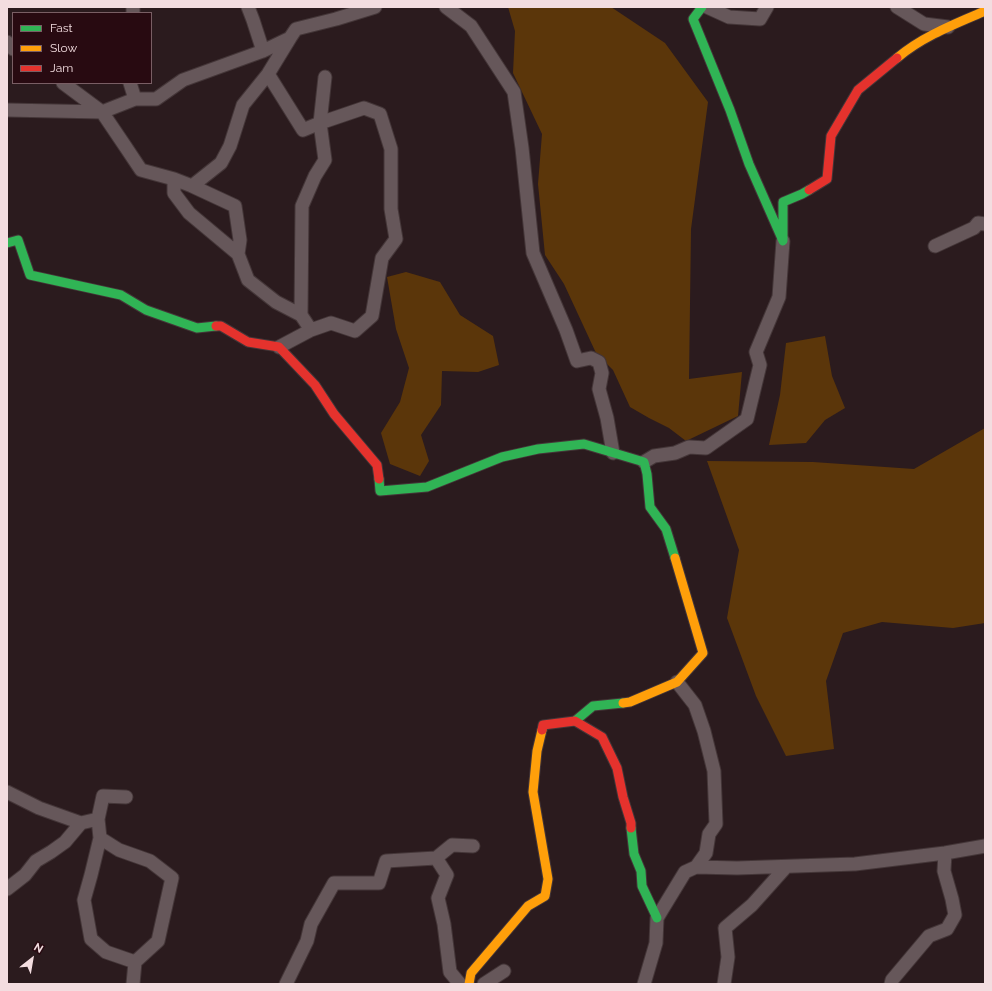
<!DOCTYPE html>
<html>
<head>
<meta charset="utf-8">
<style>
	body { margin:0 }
	#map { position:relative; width:992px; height:991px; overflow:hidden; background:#2b1b1e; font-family:Raleway,sans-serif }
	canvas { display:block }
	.frame { position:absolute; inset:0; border:8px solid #f3dde0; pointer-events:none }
	.legend { position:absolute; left:12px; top:12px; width:140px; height:72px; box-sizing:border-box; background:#280a11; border:1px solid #795e64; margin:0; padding:5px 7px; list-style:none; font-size:12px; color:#f3dde0 }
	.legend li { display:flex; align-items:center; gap:8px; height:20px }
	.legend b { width:20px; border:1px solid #795e64 }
	.north { position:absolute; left:12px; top:939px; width:40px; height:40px; -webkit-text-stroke:3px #280a11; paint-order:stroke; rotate:31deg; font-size:11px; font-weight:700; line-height:16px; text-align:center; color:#f3dde0 }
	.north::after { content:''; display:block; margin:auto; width:14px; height:18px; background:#f3dde0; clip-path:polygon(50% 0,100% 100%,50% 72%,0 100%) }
</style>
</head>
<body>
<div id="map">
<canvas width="992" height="991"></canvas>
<div class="frame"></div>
<ul class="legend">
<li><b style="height:5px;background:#30b455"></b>Fast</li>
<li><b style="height:5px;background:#ff9f0a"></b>Slow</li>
<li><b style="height:5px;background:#e5322d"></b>Jam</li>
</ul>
<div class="north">N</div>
</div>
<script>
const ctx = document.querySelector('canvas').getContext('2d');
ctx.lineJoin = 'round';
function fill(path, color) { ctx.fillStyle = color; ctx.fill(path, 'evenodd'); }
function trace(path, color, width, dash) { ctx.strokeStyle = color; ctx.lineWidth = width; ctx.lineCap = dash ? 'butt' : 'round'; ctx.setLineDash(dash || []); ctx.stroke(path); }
fill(new Path2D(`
	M 508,7 L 611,7 L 665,43 L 708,102 L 691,229 L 689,379 L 742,372 L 738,416 L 686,441 L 669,428 L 649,418 L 630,407 L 613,370 L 596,353 L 564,284 L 545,255 L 538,184 L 542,134 L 513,73 L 515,31 Z
	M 406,272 L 440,282 L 460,315 L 493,336 L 499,365 L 478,372 L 442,371 L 441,405 L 421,435 L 429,461 L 420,476 L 390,464 L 381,433 L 400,402 L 409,368 L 396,329 L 387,277 Z
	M 825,336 L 832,376 L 845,408 L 825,420 L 806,443 L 769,445 L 780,395 L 786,343 Z
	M 985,428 L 985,623 L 953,628 L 882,622 L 843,633 L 826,681 L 834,749 L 786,756 L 756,696 L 727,618 L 739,550 L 707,461 L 813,462 L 914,469 Z`), '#5b360a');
const street = new Path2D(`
	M 248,7 L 253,20 L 263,51
	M 446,7 L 471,26 L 514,92 L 522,148 L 533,253 L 566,330 L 577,361 L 591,358 L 599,362 L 602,373 L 599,389 L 607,418 L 613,453
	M 707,7 L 729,17 L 760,19 L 767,7
	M 897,7 L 924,24 L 948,27
	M 133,13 L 133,7
	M 290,38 L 296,29 L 336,19 L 375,7
	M 7,42 L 13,49
	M 268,74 L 303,130 L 320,123 L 364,108 L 380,114 L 391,149 L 391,209 L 396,239 L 382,258 L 372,316 L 355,331 L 331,323 L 311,330
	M 63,83 L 102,112 L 125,146 L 141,170 L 174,179 L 174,193 L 189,213 L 238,254 L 248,280 L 276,302 L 301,315 L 311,330 L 279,347
	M 130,83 L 135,99
	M 7,110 L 102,112 L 135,99 L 156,99 L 183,80 L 263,51 L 290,38 L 268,74 L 243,105 L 230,146 L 221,163 L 192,186 L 174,179
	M 192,186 L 235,206 L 240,240 L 238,254
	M 935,246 L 974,228 L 978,223 L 985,224
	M 301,315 L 302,206 L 315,176 L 325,160 L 320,123 L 325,77
	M 644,462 L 654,456 L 675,453 L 689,447 L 706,448 L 747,419 L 760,365 L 756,352 L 779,297 L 783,241
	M 677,682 L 695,705 L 704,731 L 714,771 L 716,824 L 709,834 L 706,853 L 696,867
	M 7,792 L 39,808 L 81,823
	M 126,797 L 103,796 L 98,819 L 100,838 L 119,850 L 150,861 L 172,878 L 158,941 L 135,962 L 133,984
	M 100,838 L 91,875 L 84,900 L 91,939 L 106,952 L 135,962
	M 436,858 L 447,875 L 438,898 L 444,924 L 450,972 L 460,984
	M 7,889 L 25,875 L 36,861 L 51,852 L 65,842 L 81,823 L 98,819
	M 286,984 L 307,941 L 311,924 L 334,883 L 379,883 L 386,861 L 436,858 L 452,845 L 473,846
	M 484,984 L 504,971
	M 644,984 L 656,943 L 657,918 L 685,872 L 696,867 L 737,868 L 855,864 L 945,853 L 985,846
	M 724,984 L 728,957 L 725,928 L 752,905 L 786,867
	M 891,984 L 892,980 L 929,936 L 947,929 L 955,915 L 952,899 L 944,871 L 945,853`);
const fast = new Path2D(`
	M 702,7 L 693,19 L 730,110 L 749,164 L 783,241 L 783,202 L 802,194 L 809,190
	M 7,243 L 18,240 L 30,275 L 121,295 L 146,310 L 197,328 L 216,326
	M 379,479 L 380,491 L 427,487 L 502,457 L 538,449 L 584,444 L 644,462 L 647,474 L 650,507 L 666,529 L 675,558
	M 575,721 L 593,706 L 623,703
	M 631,828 L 634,854 L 641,871 L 642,886 L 657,918`);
const slow = new Path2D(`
	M 897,58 C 923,36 955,24 985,11
	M 623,703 L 630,702 L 677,682 L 703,653 L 675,558
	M 469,984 L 471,973 L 528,906 L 545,896 L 548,879 L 533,792 L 537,751 L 542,730`);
const jam = new Path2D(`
	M 809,190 L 827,179 L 831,136 L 858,90 L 897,58
	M 216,326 L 221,326 L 248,342 L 279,347 L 315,385 L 334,414 L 377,465 L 379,479
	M 542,730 L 543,725 L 575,721 L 602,737 L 617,768 L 623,797 L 631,823 L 631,828`);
trace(street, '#443638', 15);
trace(fast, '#443638', 11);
trace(slow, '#443638', 11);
trace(jam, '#443638', 11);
trace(street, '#66575a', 13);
trace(fast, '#30b455', 9);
trace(slow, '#ff9f0a', 9);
trace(jam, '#e5322d', 9);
</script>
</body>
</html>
